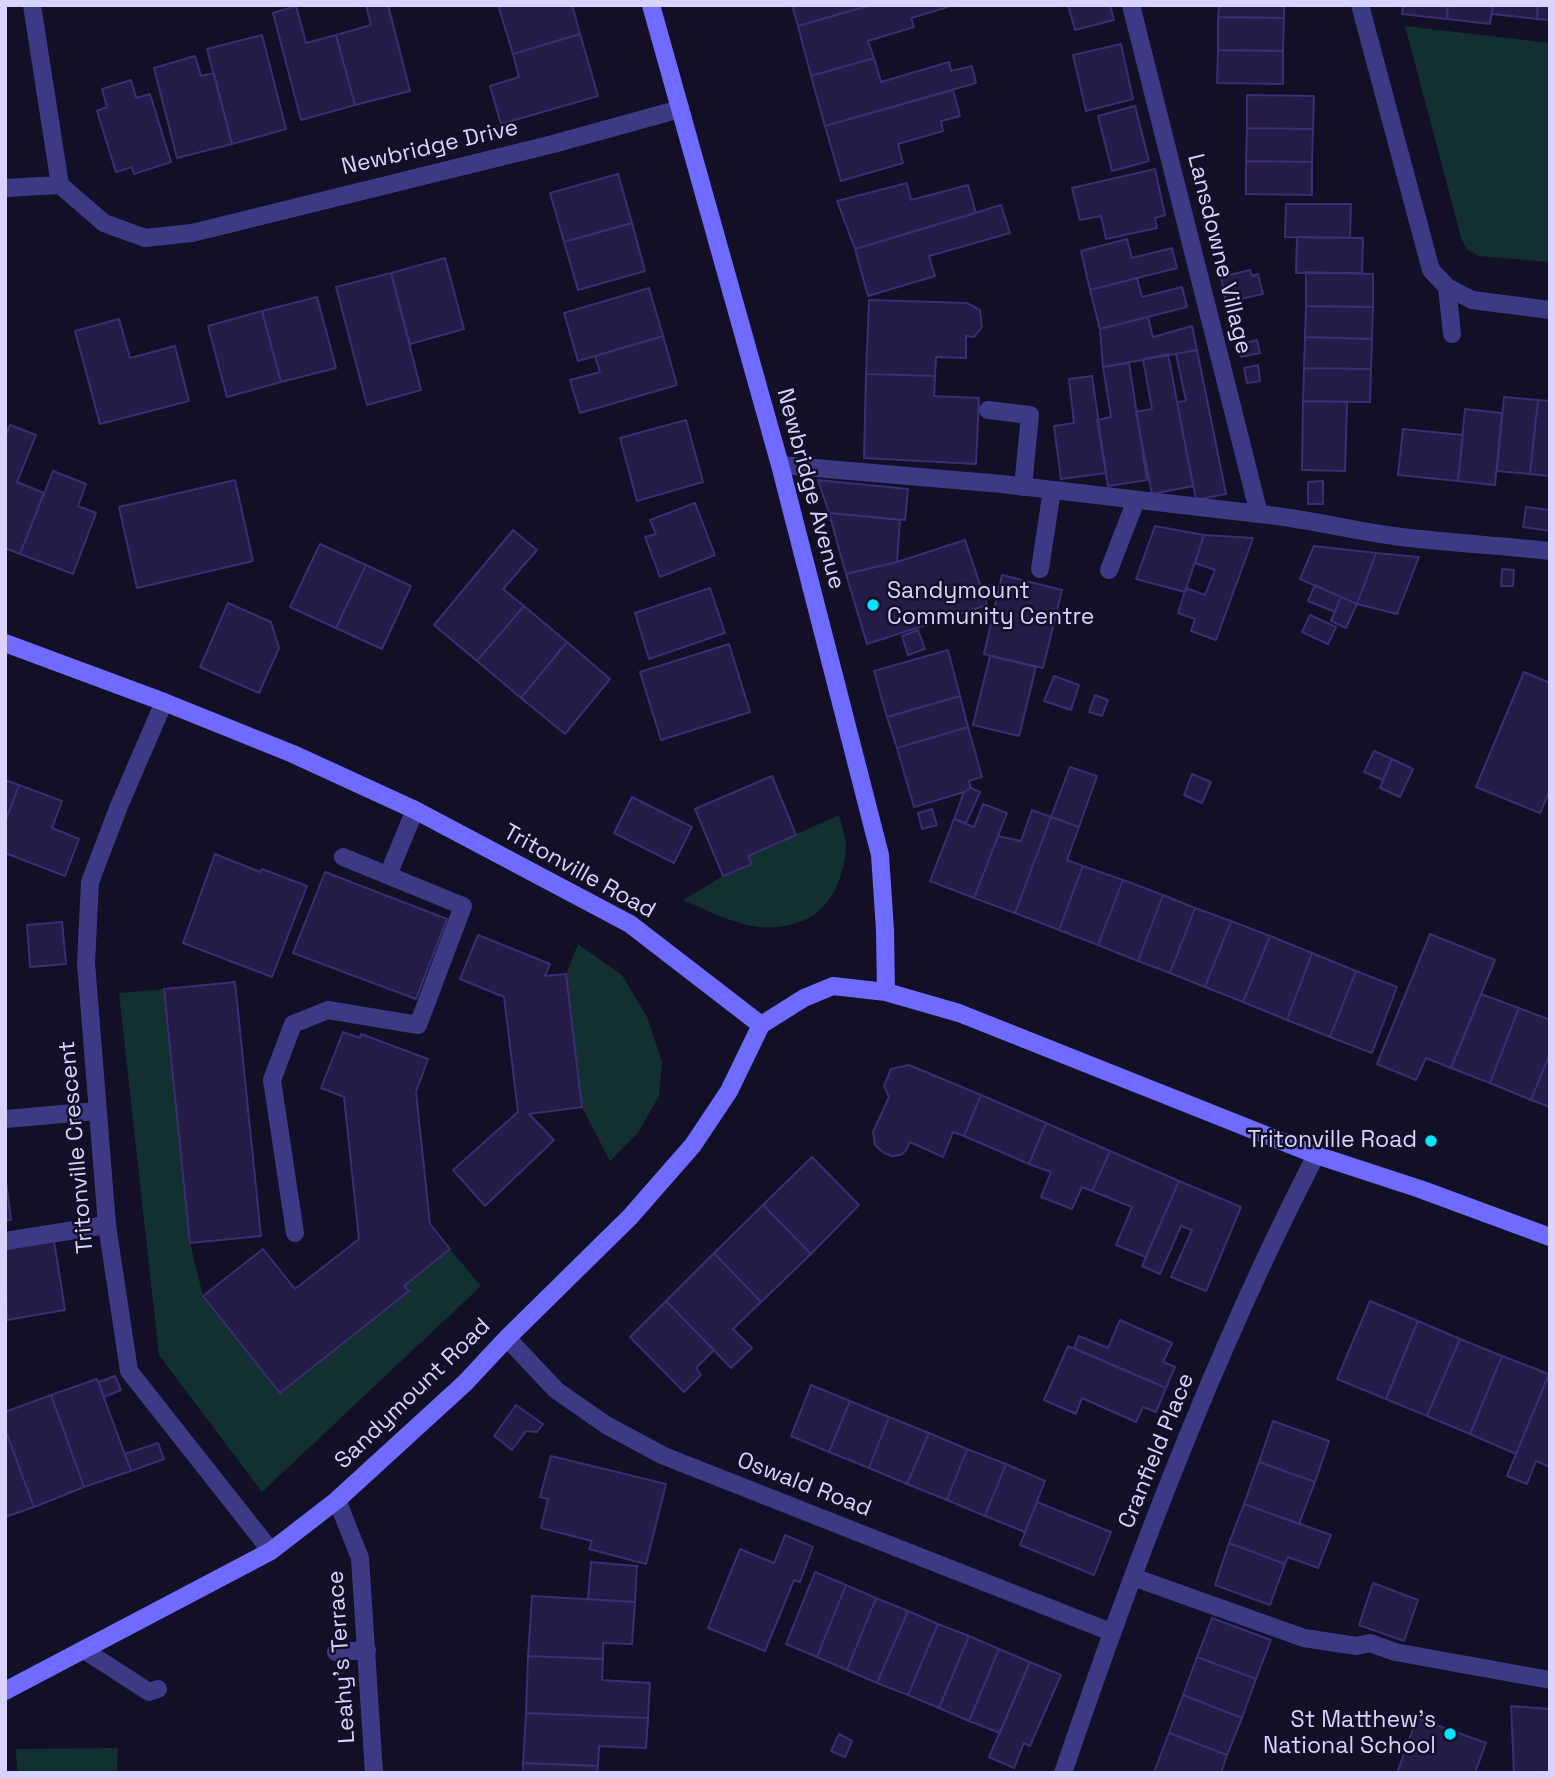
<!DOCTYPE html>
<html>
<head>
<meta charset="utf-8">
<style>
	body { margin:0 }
	#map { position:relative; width:1555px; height:1778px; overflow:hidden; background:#130f26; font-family:"Space Grotesk",sans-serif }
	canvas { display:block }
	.frame { position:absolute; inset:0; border:7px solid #d9d4ff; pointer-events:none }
</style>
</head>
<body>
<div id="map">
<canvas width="1555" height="1778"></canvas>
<div class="frame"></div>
</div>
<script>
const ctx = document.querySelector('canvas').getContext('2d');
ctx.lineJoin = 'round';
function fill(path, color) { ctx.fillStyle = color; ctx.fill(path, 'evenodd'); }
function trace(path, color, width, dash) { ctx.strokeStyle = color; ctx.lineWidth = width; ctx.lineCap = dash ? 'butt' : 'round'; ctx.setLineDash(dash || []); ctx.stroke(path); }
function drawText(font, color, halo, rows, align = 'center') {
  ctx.font = font + ' "Space Grotesk",sans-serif'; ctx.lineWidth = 5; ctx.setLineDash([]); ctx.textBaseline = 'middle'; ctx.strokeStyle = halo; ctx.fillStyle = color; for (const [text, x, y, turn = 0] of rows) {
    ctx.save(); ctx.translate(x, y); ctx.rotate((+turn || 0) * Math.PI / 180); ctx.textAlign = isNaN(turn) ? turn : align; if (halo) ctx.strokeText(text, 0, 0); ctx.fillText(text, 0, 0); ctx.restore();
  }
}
fill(new Path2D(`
	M 1405,26 L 1550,43 L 1550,262 L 1479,256 L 1468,250 L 1462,241 Z
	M 839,815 C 841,824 846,836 846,846 C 846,867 836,896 820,910 C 805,924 779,929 759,927 C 733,924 707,910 683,900 L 723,876 L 751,864 L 748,856 Z
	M 578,944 L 622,975 L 647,1017 L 662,1062 L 659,1096 L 638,1133 L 610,1161 L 582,1107 L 566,974 Z
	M 164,989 L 190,1243 L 203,1296 L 280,1393 L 408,1292 L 404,1286 L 450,1249 L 481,1286 L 262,1492 L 159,1355 L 119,993 Z
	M 118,1748 L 117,1773 L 17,1773 L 16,1749 Z`), '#12302f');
const building = new Path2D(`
	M 366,5 L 388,5 L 410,91 L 355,105 L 336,35 L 371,25 Z
	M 498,5 L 572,5 L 580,34 L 513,54 Z
	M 792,5 L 871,5 L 798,26 Z
	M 871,5 L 947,5 L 948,7 L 911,18 L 914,27 L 868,41 L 874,58 L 811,76 L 798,26 Z
	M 1068,5 L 1110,5 L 1114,20 L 1075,30 Z
	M 1219,5 L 1284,5 L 1284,18 L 1218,17 Z
	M 1403,5 L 1448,5 L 1447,19 L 1402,14 Z
	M 1448,5 L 1493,5 L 1490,24 L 1447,19 Z
	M 1493,5 L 1538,5 L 1537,19 L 1492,14 Z
	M 1538,5 L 1550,5 L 1550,20 L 1537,19 Z
	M 296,6 L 306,43 L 336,35 L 355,105 L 301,120 L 273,13 Z
	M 1218,17 L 1284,18 L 1283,51 L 1218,50 Z
	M 580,34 L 598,96 L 501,124 L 490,86 L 519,77 L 513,54 Z
	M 262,35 L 286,129 L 232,144 L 207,49 Z
	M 1121,44 L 1133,99 L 1086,111 L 1073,55 Z
	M 1218,50 L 1283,51 L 1283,84 L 1217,83 Z
	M 195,56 L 201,76 L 214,73 L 232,144 L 177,158 L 154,68 Z
	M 874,58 L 881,82 L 949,62 L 951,71 L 972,66 L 976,83 L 825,126 L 811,76 Z
	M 131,80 L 136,98 L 150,94 L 171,162 L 134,174 L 132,167 L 116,172 L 97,111 L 107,107 L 102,89 Z
	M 953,90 L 960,116 L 941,121 L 943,131 L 898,144 L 903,163 L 841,181 L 825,126 Z
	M 1247,95 L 1314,96 L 1313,129 L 1247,128 Z
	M 1135,106 L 1149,161 L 1112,171 L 1098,116 Z
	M 1247,128 L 1313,129 L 1312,162 L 1246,161 Z
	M 1246,161 L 1312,162 L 1312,195 L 1246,194 Z
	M 1155,169 L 1165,215 L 1155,218 L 1157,228 L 1106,239 L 1101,216 L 1080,220 L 1072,188 Z
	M 618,174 L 632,223 L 564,242 L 550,193 Z
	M 907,183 L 911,200 L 968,185 L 976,213 L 855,249 L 837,201 Z
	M 1286,204 L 1351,204 L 1350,238 L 1285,237 Z
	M 1001,205 L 1010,233 L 929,256 L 935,276 L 868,296 L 855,249 Z
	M 632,223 L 645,271 L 578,290 L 564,242 Z
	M 1297,237 L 1363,238 L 1362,273 L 1296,273 Z
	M 1127,239 L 1132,258 L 1172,248 L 1177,268 L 1090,290 L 1081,251 Z
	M 445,258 L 464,329 L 410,344 L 391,273 Z
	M 1250,270 L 1252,276 L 1258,274 L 1263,294 L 1226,302 L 1221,277 Z
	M 1306,272 L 1373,274 L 1373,307 L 1306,306 Z
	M 391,273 L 421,390 L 367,405 L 336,287 Z
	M 1137,278 L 1142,297 L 1182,287 L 1187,307 L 1100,329 L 1090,290 Z
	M 649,288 L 663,336 L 578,361 L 564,313 Z
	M 317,297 L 336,368 L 281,382 L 262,311 Z
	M 869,300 L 967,303 L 980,310 L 982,327 L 974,337 L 966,336 L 966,358 L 936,357 L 935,376 L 866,374 Z
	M 1306,306 L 1373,307 L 1372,339 L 1305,337 Z
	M 262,311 L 281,382 L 227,397 L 208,326 Z
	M 1148,317 L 1153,337 L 1192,326 L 1197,350 L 1103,367 L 1100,329 Z
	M 119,319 L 130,358 L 175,346 L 189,401 L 100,424 L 75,331 Z
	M 663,336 L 677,385 L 580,413 L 570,380 L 600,372 L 595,356 Z
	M 1305,337 L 1372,339 L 1371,369 L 1304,368 Z
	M 1257,340 L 1260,353 L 1241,357 L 1238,345 Z
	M 1197,350 L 1226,494 L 1196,500 L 1177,402 L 1186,401 L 1176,354 Z
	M 1168,354 L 1193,486 L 1152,494 L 1136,412 L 1152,409 L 1143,359 Z
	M 1129,363 L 1147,480 L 1108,486 L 1097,420 L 1111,417 L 1103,367 Z
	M 1258,365 L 1260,381 L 1247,383 L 1244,368 Z
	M 1304,368 L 1371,369 L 1370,402 L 1303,401 Z
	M 866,374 L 935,376 L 934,396 L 979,398 L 976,464 L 864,458 Z
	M 1092,376 L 1106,473 L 1061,479 L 1054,426 L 1074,423 L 1069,379 Z
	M 1504,397 L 1538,400 L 1530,474 L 1497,471 Z
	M 1538,400 L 1550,401 L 1550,476 L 1530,474 Z
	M 1303,401 L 1347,402 L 1345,471 L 1302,470 Z
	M 1465,409 L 1502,413 L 1495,485 L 1458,481 Z
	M 686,420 L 703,482 L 637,501 L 620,438 Z
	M 10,425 L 36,435 L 17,482 L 44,493 L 20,554 L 5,548 L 5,437 Z
	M 1403,429 L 1463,435 L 1458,481 L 1398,475 Z
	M 53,471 L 86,484 L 78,506 L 96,513 L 73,574 L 20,554 Z
	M 235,480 L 253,561 L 137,588 L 119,507 Z
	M 818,480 L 908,489 L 905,520 L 829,513 Z
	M 1323,481 L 1323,504 L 1308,504 L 1308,482 Z
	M 695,503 L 715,555 L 660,577 L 645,537 L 656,534 L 650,520 Z
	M 1526,507 L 1550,510 L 1550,531 L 1523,527 Z
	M 829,513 L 900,520 L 897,562 L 846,574 Z
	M 1155,526 L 1204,535 L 1185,592 L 1136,579 Z
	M 513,530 L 537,550 L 503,589 L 524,606 L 477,661 L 434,625 Z
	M 1204,535 L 1253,538 L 1216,640 L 1191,631 L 1195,619 L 1178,613 L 1186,588 L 1205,595 L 1215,570 L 1195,563 Z
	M 965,540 L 987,605 L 867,644 L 846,574 L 897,562 Z
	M 320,544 L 366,565 L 336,628 L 290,607 Z
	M 1314,546 L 1376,553 L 1357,604 L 1300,579 Z
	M 1376,553 L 1419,557 L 1397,614 L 1357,604 Z
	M 366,565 L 411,586 L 382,649 L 336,628 Z
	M 1502,569 L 1514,570 L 1513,586 L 1501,586 Z
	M 1002,575 L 1062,590 L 1043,668 L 984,654 Z
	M 1315,585 L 1341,597 L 1335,612 L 1308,601 Z
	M 710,588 L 725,633 L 649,659 L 635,613 Z
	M 1341,597 L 1357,604 L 1346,628 L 1331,621 Z
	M 228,603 L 271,622 L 279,648 L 259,693 L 200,667 Z
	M 524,606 L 567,642 L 521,698 L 477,661 Z
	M 1310,615 L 1336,627 L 1328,644 L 1302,632 Z
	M 918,630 L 925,649 L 908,655 L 902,636 Z
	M 567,642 L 610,679 L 565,734 L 521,698 Z
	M 729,644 L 750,712 L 661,740 L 640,672 Z
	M 948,650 L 960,696 L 887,717 L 874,671 Z
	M 990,656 L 1036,667 L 1019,736 L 973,725 Z
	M 1524,672 L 1550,683 L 1550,790 L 1540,813 L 1476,787 Z
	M 1054,676 L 1079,685 L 1071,710 L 1044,701 Z
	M 1095,695 L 1108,700 L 1102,716 L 1089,712 Z
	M 960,696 L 968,727 L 897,748 L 887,717 Z
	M 968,727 L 982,777 L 969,781 L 971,788 L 964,792 L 914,807 L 897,748 Z
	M 1374,751 L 1392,759 L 1383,780 L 1364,772 Z
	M 1392,759 L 1413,769 L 1400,797 L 1380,788 Z
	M 1070,767 L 1097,776 L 1079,827 L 1051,817 Z
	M 1192,774 L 1211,782 L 1202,803 L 1184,795 Z
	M 772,776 L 796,835 L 748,856 L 752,864 L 723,876 L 695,809 Z
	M 5,780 L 19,785 L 5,822 Z
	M 19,785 L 62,801 L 52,828 L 79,839 L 65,876 L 5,853 L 5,822 Z
	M 971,788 L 980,792 L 966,823 L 954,819 L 964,792 Z
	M 632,797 L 692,827 L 674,863 L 614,833 Z
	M 983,804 L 1007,813 L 974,898 L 930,881 L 954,819 L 974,827 Z
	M 932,809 L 937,825 L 922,829 L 918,813 Z
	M 1032,810 L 1051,817 L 1015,913 L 974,898 L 998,836 L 1021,841 Z
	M 1051,817 L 1079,827 L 1067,860 L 1083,866 L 1059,930 L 1015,913 Z
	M 215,854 L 260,872 L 262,869 L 307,886 L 272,977 L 183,943 Z
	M 1083,866 L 1123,880 L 1098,945 L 1059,930 Z
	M 325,872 L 447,919 L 416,999 L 293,953 Z
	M 1123,880 L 1163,895 L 1138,961 L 1098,945 Z
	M 1163,895 L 1195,908 L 1170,973 L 1138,961 Z
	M 1195,908 L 1231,921 L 1205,987 L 1170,973 Z
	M 1231,921 L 1270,936 L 1243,1002 L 1205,987 Z
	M 62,922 L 66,964 L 30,967 L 27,925 Z
	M 1430,934 L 1495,960 L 1451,1068 L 1426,1058 L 1416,1080 L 1377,1064 Z
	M 478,935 L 550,964 L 545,976 L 566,974 L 582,1107 L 529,1114 L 554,1140 L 485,1206 L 453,1170 L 518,1112 L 504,997 L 460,979 Z
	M 1270,936 L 1312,953 L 1287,1020 L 1243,1002 Z
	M 1312,953 L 1356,971 L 1330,1037 L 1287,1020 Z
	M 1356,971 L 1397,987 L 1372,1053 L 1330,1037 Z
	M 235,982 L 261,1236 L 190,1243 L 164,989 Z
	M 1481,994 L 1519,1008 L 1490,1083 L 1451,1068 Z
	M 1519,1008 L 1550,1020 L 1550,1053 L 1531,1100 L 1490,1083 Z
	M 343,1032 L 360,1038 L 361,1034 L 428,1059 L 416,1092 L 430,1224 L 450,1249 L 404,1286 L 409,1291 L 280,1393 L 203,1296 L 263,1249 L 295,1289 L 359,1239 L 344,1097 L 321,1088 Z
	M 1550,1053 L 1550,1107 L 1531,1100 Z
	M 909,1065 L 981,1095 L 964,1136 L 953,1132 L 943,1157 L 910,1142 L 906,1150 L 901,1155 L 892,1156 L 884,1153 L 875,1145 L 873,1132 L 889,1097 L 884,1086 L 891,1069 Z
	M 981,1095 L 1046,1123 L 1029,1164 L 964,1136 Z
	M 1046,1123 L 1110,1151 L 1092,1191 L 1082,1187 L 1072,1209 L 1041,1197 L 1051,1172 L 1029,1164 Z
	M 1110,1151 L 1179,1181 L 1146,1257 L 1116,1245 L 1132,1207 L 1092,1191 Z
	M 812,1157 L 859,1205 L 811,1254 L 763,1205 Z
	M 5,1173 L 11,1220 L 5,1220 Z
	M 1179,1181 L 1241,1207 L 1206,1291 L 1171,1277 L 1192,1230 L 1181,1226 L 1160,1274 L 1142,1266 Z
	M 763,1205 L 811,1254 L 761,1302 L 714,1253 Z
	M 54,1241 L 65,1310 L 7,1320 L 5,1249 Z
	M 714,1253 L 761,1302 L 733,1329 L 752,1348 L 731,1368 L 666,1301 Z
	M 666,1301 L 714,1350 L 696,1368 L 701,1375 L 684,1392 L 630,1337 Z
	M 1370,1301 L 1418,1321 L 1386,1399 L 1337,1379 Z
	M 1120,1320 L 1172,1343 L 1163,1362 L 1175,1367 L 1166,1388 L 1074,1348 L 1079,1336 L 1108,1348 Z
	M 1418,1321 L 1460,1339 L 1427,1416 L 1386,1399 Z
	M 1460,1339 L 1502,1356 L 1470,1434 L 1427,1416 Z
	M 1068,1346 L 1166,1388 L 1156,1412 L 1143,1407 L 1136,1422 L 1082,1398 L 1076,1414 L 1044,1400 Z
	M 1502,1356 L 1549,1374 L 1516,1454 L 1470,1434 Z
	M 1549,1374 L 1550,1467 L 1536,1461 L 1527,1484 L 1507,1476 Z
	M 115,1376 L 121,1390 L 104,1397 L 99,1382 Z
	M 97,1379 L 131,1471 L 84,1487 L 51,1395 Z
	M 811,1385 L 850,1401 L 829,1452 L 791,1436 Z
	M 51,1395 L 84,1487 L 34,1507 L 5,1429 L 5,1412 Z
	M 850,1401 L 889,1417 L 869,1468 L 829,1452 Z
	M 516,1405 L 543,1424 L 537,1432 L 526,1431 L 512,1450 L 494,1436 Z
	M 889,1417 L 929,1433 L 907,1484 L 869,1468 Z
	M 1273,1421 L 1329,1441 L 1315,1482 L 1259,1462 Z
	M 5,1429 L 34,1507 L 5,1517 Z
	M 929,1433 L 967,1449 L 947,1500 L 907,1484 Z
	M 158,1443 L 164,1459 L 131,1471 L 125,1454 Z
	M 967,1449 L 1006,1464 L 985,1516 L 947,1500 Z
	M 551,1456 L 666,1484 L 646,1564 L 589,1549 L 592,1541 L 541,1528 L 548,1499 L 540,1497 Z
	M 1259,1462 L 1315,1482 L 1299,1524 L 1244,1504 Z
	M 1006,1464 L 1045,1481 L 1025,1532 L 985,1516 Z
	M 1037,1502 L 1111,1532 L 1094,1575 L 1020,1545 Z
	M 1244,1504 L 1331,1535 L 1318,1568 L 1288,1557 L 1285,1564 L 1229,1543 Z
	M 785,1535 L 813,1547 L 800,1582 L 794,1580 L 765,1651 L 708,1628 L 740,1549 L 774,1563 Z
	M 1229,1543 L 1285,1564 L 1270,1605 L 1215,1585 Z
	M 591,1562 L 637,1566 L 635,1602 L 588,1599 Z
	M 815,1572 L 846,1585 L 817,1657 L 786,1644 Z
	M 1373,1583 L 1418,1600 L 1404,1641 L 1359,1625 Z
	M 846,1585 L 876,1598 L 847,1670 L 817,1657 Z
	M 532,1596 L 635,1602 L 632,1644 L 603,1643 L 603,1659 L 528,1656 Z
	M 876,1598 L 908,1611 L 877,1683 L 847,1670 Z
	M 908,1611 L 938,1624 L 908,1695 L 877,1683 Z
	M 1212,1618 L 1271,1640 L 1256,1679 L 1197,1657 Z
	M 938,1624 L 969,1636 L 939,1708 L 908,1695 Z
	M 969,1636 L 999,1649 L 969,1721 L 939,1708 Z
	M 999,1649 L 1030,1662 L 1000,1733 L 969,1721 Z
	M 528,1656 L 603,1659 L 602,1680 L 650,1683 L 648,1718 L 526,1713 Z
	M 1197,1657 L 1256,1679 L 1242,1718 L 1183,1695 Z
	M 1030,1662 L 1061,1675 L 1030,1746 L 1024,1743 L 1014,1768 L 989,1757 Z
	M 1183,1695 L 1242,1718 L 1227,1755 L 1169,1733 Z
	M 1511,1706 L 1550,1709 L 1550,1773 L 1514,1773 Z
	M 526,1713 L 648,1718 L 646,1748 L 599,1746 L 598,1766 L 523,1763 Z
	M 1417,1718 L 1486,1743 L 1475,1773 L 1397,1773 Z
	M 1169,1733 L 1227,1755 L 1221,1773 L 1154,1772 Z
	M 839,1734 L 852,1741 L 845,1757 L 831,1751 Z
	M 523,1763 L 598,1766 L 597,1773 L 523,1773 Z`);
fill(building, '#241b47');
trace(building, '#3b2d73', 2);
trace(new Path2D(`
	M 60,185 L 104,223 L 145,238 L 192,233
	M 5,188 L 60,185 L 32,5
	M 988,410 L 1030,415 L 1023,487
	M 1040,569 L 1052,490
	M 1109,570 L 1136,500
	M 388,875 L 415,810
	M 295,1233 L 272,1080 L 293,1024 L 328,1010 L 418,1025 L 463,906 L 343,857
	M 5,1241 L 107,1225
	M 1133,1577 L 1304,1638 L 1357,1646 L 1370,1643 L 1395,1652 L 1550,1680
	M 84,1650 L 149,1692 L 158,1689
	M 336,1652 L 367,1650`), '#3d3a85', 18);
trace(new Path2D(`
	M 1131,5 L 1259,514
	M 1360,5 L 1431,270 L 1447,287 L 1472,300 L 1550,310
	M 192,233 L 553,144 L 680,109
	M 1447,287 L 1452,334
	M 780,465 L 1002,484 L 1277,516 C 1321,522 1365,533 1410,538 C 1456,543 1503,546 1550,551
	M 164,702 L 119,806 L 90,882 L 86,963 L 107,1225 L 129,1371 L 271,1551
	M 5,1119 L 97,1111
	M 507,1338 L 556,1390 L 606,1425 L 664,1456 L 1111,1632
	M 337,1500 L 360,1558 L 374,1773
	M 1063,1773 C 1135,1562 1214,1353 1316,1155`), '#3d3a85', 18);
trace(new Path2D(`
	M 651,5 L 780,465 L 880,855 L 885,930 L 886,992
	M 5,643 L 164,702 L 293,754 L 415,810 L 630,924 L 761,1025
	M 761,1025 L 804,998 L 833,986 L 886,992 L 959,1013 L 1316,1155 L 1420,1189 L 1550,1237
	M 5,1691 L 271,1551 L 337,1500 L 465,1383 L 507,1338 L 630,1217 L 693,1145 L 729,1091 L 761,1025`), '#6f6bff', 18);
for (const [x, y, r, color] of [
	[873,605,7,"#00e5ff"],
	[1431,1141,7,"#00e5ff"],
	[1450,1734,7,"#00e5ff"]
]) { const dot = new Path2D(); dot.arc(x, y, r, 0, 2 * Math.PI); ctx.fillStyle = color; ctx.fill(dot); trace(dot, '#130f26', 2.5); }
drawText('23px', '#d9d4ff', '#130f26', [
	["Newbridge Drive",430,148,-13],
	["Lansdowne Village",1219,254,76],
	["Newbridge Avenue",810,489,75],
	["Tritonville Road",579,872,29],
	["Tritonville Crescent",77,1147,-95],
	["Sandymount Road",413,1394,-44],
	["Cranfield Place",1157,1451,-68],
	["Oswald Road",804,1485,21],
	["Leahy's Terrace",342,1657,-94]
]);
drawText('23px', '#d9d4ff', '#130f26', [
	["Sandymount",887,592,"left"],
	["Community Centre",887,618,"left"],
	["Tritonville Road",1417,1141],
	["St Matthew's",1436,1721],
	["National School",1436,1747]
], 'right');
</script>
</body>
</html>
